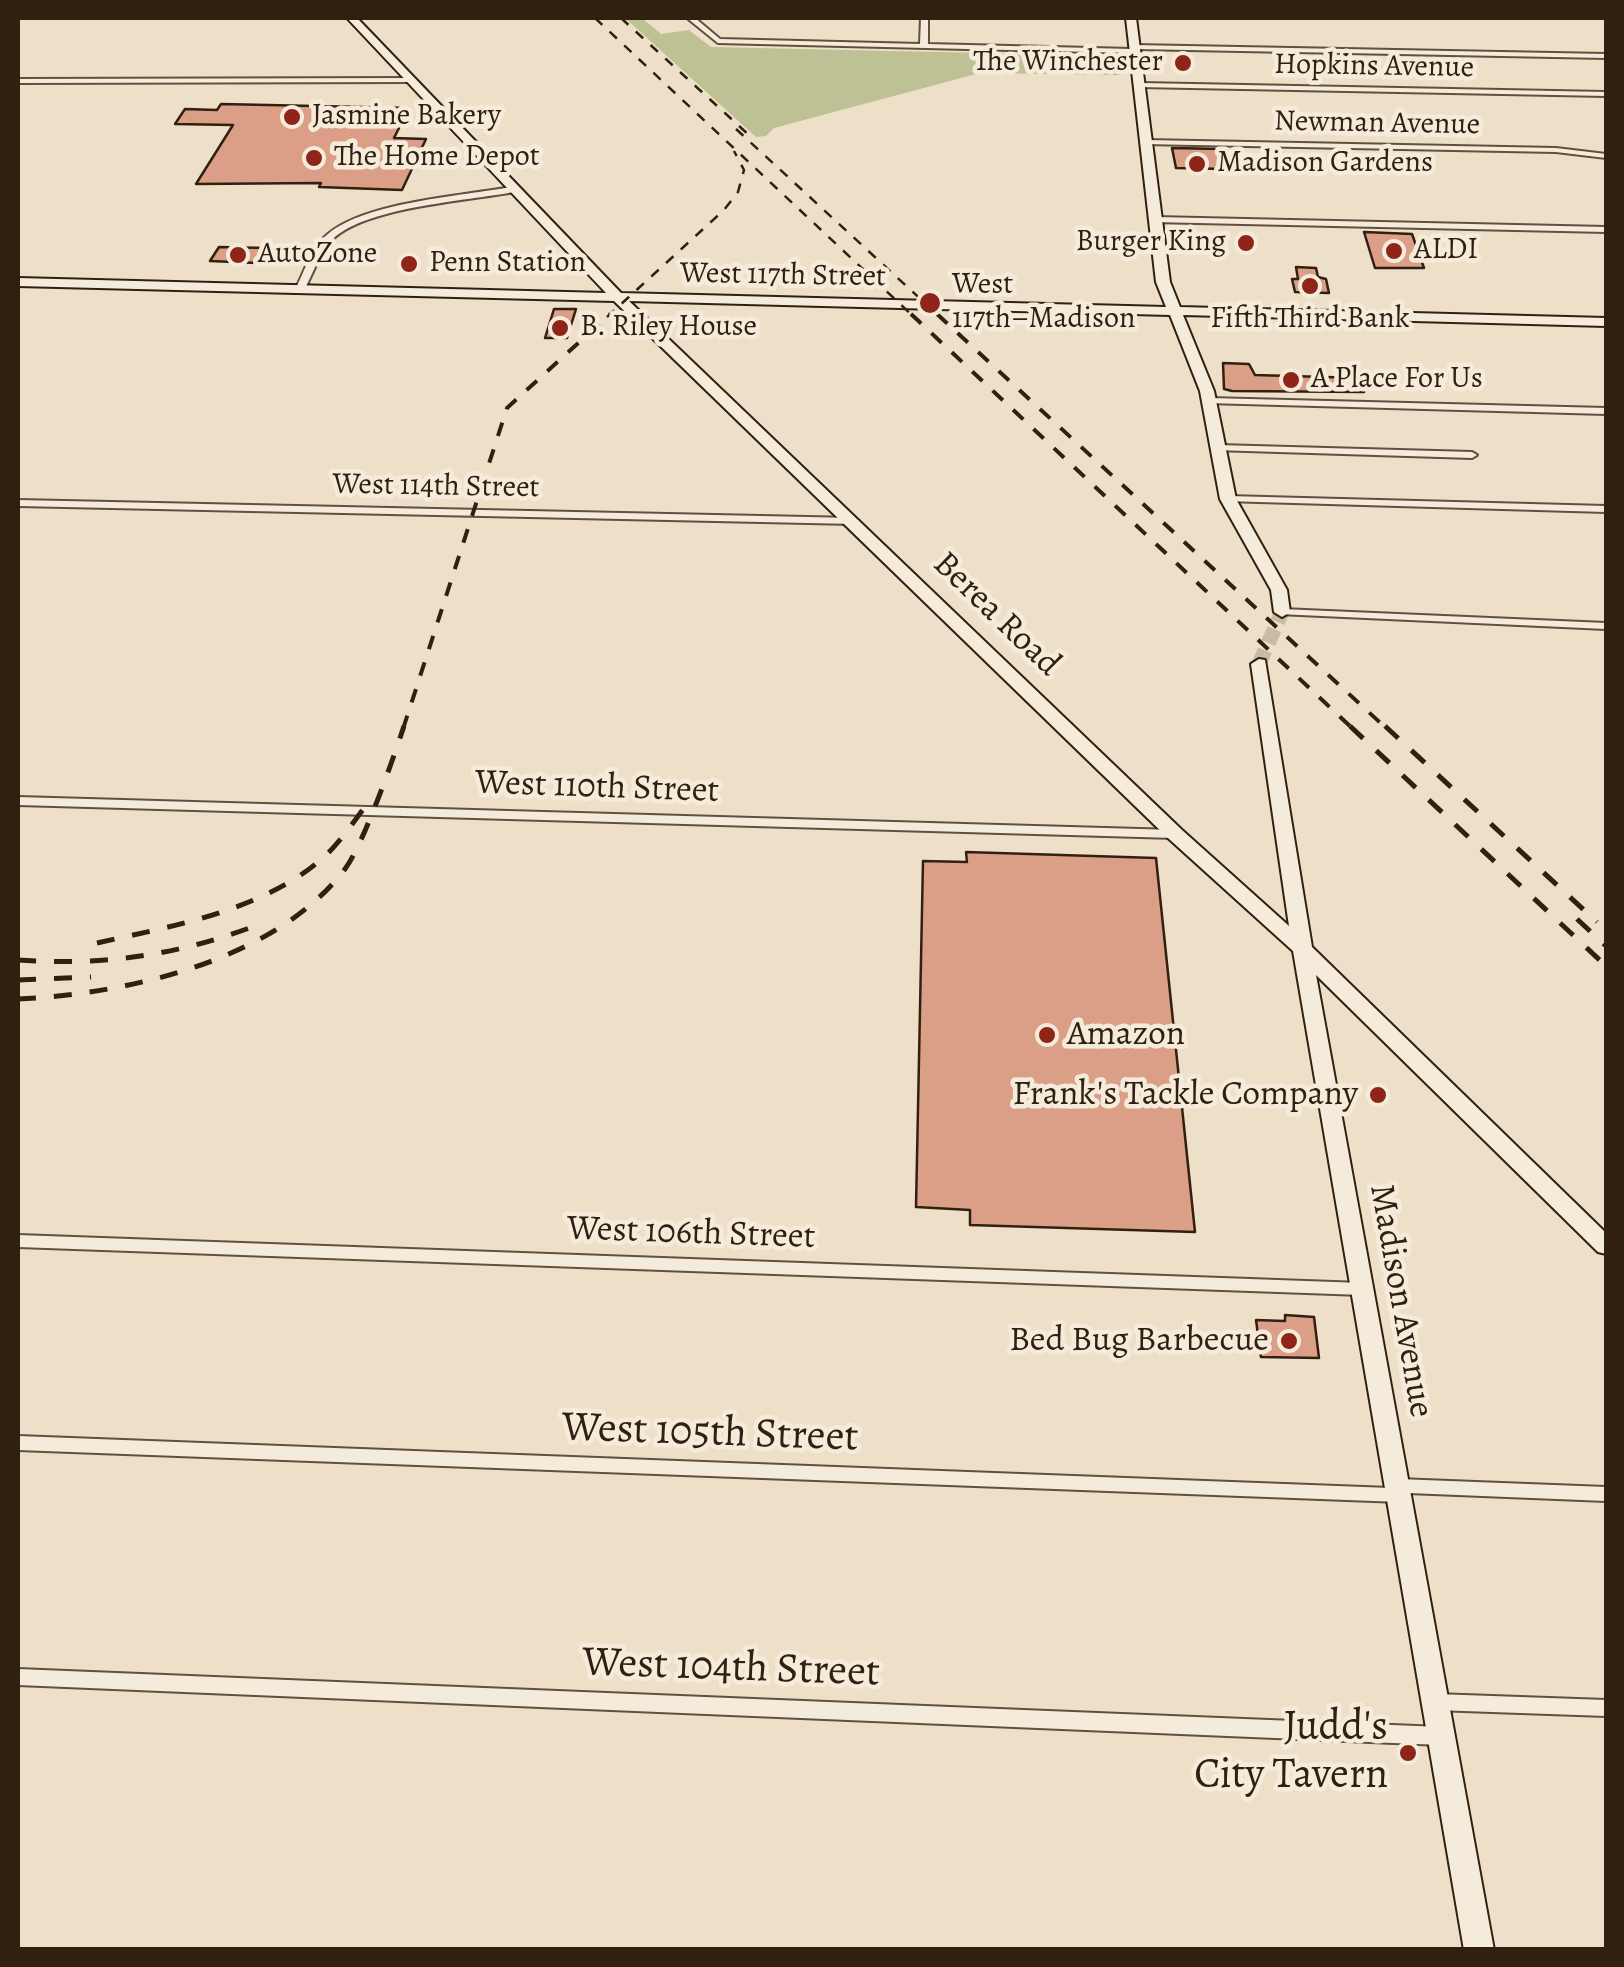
<!DOCTYPE html>
<html>
<head>
<meta charset="utf-8">
<style>
	body { margin:0 }
	#map { position:relative; width:1624px; height:1967px; overflow:hidden; background:#eee0c8; font-family:Alegreya,serif }
	canvas { display:block }
	.frame { position:absolute; inset:0; border:20px solid #312010; pointer-events:none }
</style>
</head>
<body>
<div id="map">
<canvas width="1624" height="1967"></canvas>
<div class="frame"></div>
</div>
<script>
const ctx = document.querySelector('canvas').getContext('2d');
ctx.lineJoin = 'round';
function fill(path, color) { ctx.fillStyle = color; ctx.fill(path, 'evenodd'); }
function trace(path, color, width, dash) { ctx.strokeStyle = color; ctx.lineWidth = width; ctx.lineCap = dash ? 'butt' : 'round'; ctx.setLineDash(dash || []); ctx.stroke(path); }
function drawText(font, color, halo, rows, align = 'center') {
  ctx.font = font + ' Alegreya,serif'; ctx.lineWidth = 9; ctx.setLineDash([]); ctx.textBaseline = 'middle'; ctx.strokeStyle = halo; ctx.fillStyle = color; for (const [text, x, y, turn = 0] of rows) {
    ctx.save(); ctx.translate(x, y); ctx.rotate((+turn || 0) * Math.PI / 180); ctx.textAlign = isNaN(turn) ? turn : align; if (halo) ctx.strokeText(text, 0, 0); ctx.fillText(text, 0, 0); ctx.restore();
  }
}
fill(new Path2D(`
	M 625,18 L 642,18 L 661,34 L 689,30 L 711,47 L 1119,56 L 1121,75 L 980,73 L 774,128 L 766,136 L 756,137 Z`), '#bdc193');
const building = new Path2D(`
	M 221,104 L 409,108 L 394,138 L 426,139 L 402,190 L 319,187 L 321,183 L 196,184 L 233,125 L 175,124 L 185,109 L 217,110 Z
	M 1172,148 L 1222,149 L 1226,169 L 1176,168 Z
	M 1364,232 L 1412,234 L 1424,268 L 1375,268 Z
	M 219,247 L 266,248 L 257,263 L 210,261 Z
	M 1296,267 L 1316,268 L 1318,277 L 1326,279 L 1329,293 L 1295,292 L 1292,279 L 1298,279 Z
	M 554,309 L 576,309 L 567,338 L 545,338 Z
	M 1223,363 L 1249,364 L 1255,375 L 1360,378 L 1364,392 L 1232,391 L 1224,389 Z
	M 966,852 L 1156,858 L 1195,1232 L 970,1225 L 970,1210 L 916,1207 L 923,861 L 967,862 Z
	M 1285,1315 L 1314,1317 L 1319,1358 L 1261,1357 L 1256,1320 L 1285,1321 Z`);
fill(building, '#db9f87');
trace(building, '#312010', 2.5);
trace(new Path2D(`
	M 1259,664 L 1282,612`), '#c8baa3', 15, [15, 8]);
const street = new Path2D(`
	M 687,18 L 695,18 L 720,39 L 920,44 L 921,18 L 928,18 L 928,44 L 1132,49 L 1130,47 L 1134,45 L 1606,54 L 1606,58 L 1136,49 L 1138,51 L 1134,53 L 718,43 Z
	M 411,78 L 415,80 L 414,82 L 18,83 L 18,79 Z
	M 1141,83 L 1606,92 L 1606,96 L 1138,87 L 1137,85 Z
	M 1146,140 L 1556,148 L 1606,154 L 1606,158 L 1556,152 L 1143,144 L 1143,140 Z
	M 511,187 L 515,190 L 514,192 C 468,201 360,207 330,242 C 318,256 313,274 304,290 L 296,288 C 305,270 312,247 328,234 C 366,202 462,196 511,187 Z
	M 1155,217 L 1606,227 L 1606,232 L 1152,222 L 1151,220 Z
	M 1209,398 L 1606,408 L 1606,414 L 1206,403 L 1206,399 Z
	M 1218,445 L 1472,452 L 1477,455 L 1472,458 L 1214,450 L 1213,448 Z
	M 1228,496 L 1606,506 L 1606,512 L 1224,501 L 1223,499 Z
	M 18,500 L 854,518 L 859,521 L 854,524 L 18,506 Z
	M 1282,609 L 1606,623 L 1606,629 L 1278,614 L 1276,612 Z
	M 18,797 L 1175,830 L 1181,834 L 1175,838 L 18,805 Z
	M 18,1235 L 1362,1283 L 1368,1285 L 1370,1289 L 1368,1293 L 1362,1295 L 18,1247 Z
	M 18,1436 L 1390,1488 L 1392,1481 L 1398,1479 L 1606,1487 L 1606,1501 L 1408,1493 L 1406,1500 L 1400,1502 L 18,1450 Z
	M 18,1669 L 1441,1727 L 1448,1730 L 1450,1736 L 1448,1742 L 1441,1745 L 18,1685 Z
	M 1435,1694 L 1606,1700 L 1606,1716 L 1435,1710 L 1428,1708 L 1426,1702 L 1428,1696 Z`);
const secondary = new Path2D(`
	M 347,18 L 357,18 L 621,293 L 1166,307 L 1156,282 L 1126,18 L 1136,18 L 1170,282 L 1180,307 L 1606,318 L 1606,326 L 1183,315 L 1214,391 L 1236,499 L 1287,590 L 1290,612 L 1282,617 L 1274,612 L 1271,590 L 1220,499 L 1200,391 L 1170,315 L 629,301 L 1182,830 L 1289,926 L 1251,664 L 1259,659 L 1265,660 L 1312,947 L 1606,1233 L 1606,1254 L 1598,1252 L 1316,975 L 1494,1950 L 1464,1950 L 1293,951 L 1168,838 L 614,301 L 18,286 L 18,278 L 606,293 Z`);
trace(street, '#60503e', 4);
trace(secondary, '#312010', 4);
fill(street, '#f4ebdb');
fill(secondary, '#f4ebdb');
trace(new Path2D(`
	M 595,18 L 914,317
	M 621,18 L 750,136
	M 736,129 L 940,317
	M 607,317 L 724,210 L 738,192 L 744,170 L 734,151`), '#312010', 2.5, [10, 10]);
trace(new Path2D(`
	M 911,314 L 1353,729
	M 937,314 L 1387,729
	M 403,729 L 507,408 L 610,314`), '#312010', 4, [14, 14]);
trace(new Path2D(`
	M 1350,726 L 1606,966
	M 1385,726 L 1597,922
	M 1577,919 L 1606,946
	M 97,943 C 173,926 266,910 325,856 C 340,842 352,824 364,808
	M 18,960 C 104,966 180,955 260,924
	M 18,980 L 91,977
	M 18,999 C 127,994 275,961 345,869 C 364,843 393,759 404,726`), '#312010', 5, [18, 18]);
for (const [x, y, r, color] of [
	[1183,63,10,"#8f2418"],
	[292,117,10,"#8f2418"],
	[314,158,10,"#8f2418"],
	[1197,164,10,"#8f2418"],
	[1246,243,10,"#8f2418"],
	[1394,251,10,"#8f2418"],
	[238,255,10,"#8f2418"],
	[409,264,10,"#8f2418"],
	[1310,286,10,"#8f2418"],
	[930,303,12,"#8f2418"],
	[560,328,10,"#8f2418"],
	[1291,380,10,"#8f2418"],
	[1047,1035,10,"#8f2418"],
	[1378,1095,10,"#8f2418"],
	[1289,1341,10,"#8f2418"],
	[1408,1753,10,"#8f2418"]
]) { const dot = new Path2D(); dot.arc(x, y, r, 0, 2 * Math.PI); ctx.fillStyle = color; ctx.fill(dot); trace(dot, '#f4ebdb', 4); }
drawText('30px', '#312010', '#f4ebdb', [
	["The Winchester",1163,63,"right"],
	["Jasmine Bakery",312,117],
	["The Home Depot",334,158],
	["Madison Gardens",1217,164],
	["Burger King",1226,243,"right"],
	["ALDI",1414,251],
	["AutoZone",258,255],
	["Penn Station",429,264],
	["West",952,286],
	["117th–Madison",952,320],
	["Fifth Third Bank",1310,320,"center"],
	["B. Riley House",580,328],
	["A Place For Us",1311,380]
], 'left');
drawText('30px', '#312010', '#f4ebdb', [
	["Hopkins Avenue",1374,67,1],
	["Newman Avenue",1377,124,1],
	["West 117th Street",783,276,1],
	["West 114th Street",436,487,1]
]);
drawText('35px', '#312010', '#f4ebdb', [
	["Berea Road",996,615,44],
	["West 110th Street",597,788,2],
	["West 106th Street",691,1234,2],
	["Madison Avenue",1400,1301,80]
]);
drawText('35px', '#312010', '#f4ebdb', [
	["Amazon",1067,1035,"left"],
	["Frank's Tackle Company",1358,1095],
	["Bed Bug Barbecue",1269,1341]
], 'right');
drawText('42px', '#312010', '#f4ebdb', [
	["West 105th Street",710,1434,2],
	["West 104th Street",731,1669,2]
]);
drawText('42px', '#312010', '#f4ebdb', [
	["Judd's",1388,1729],
	["City Tavern",1388,1777]
], 'right');
</script>
</body>
</html>
